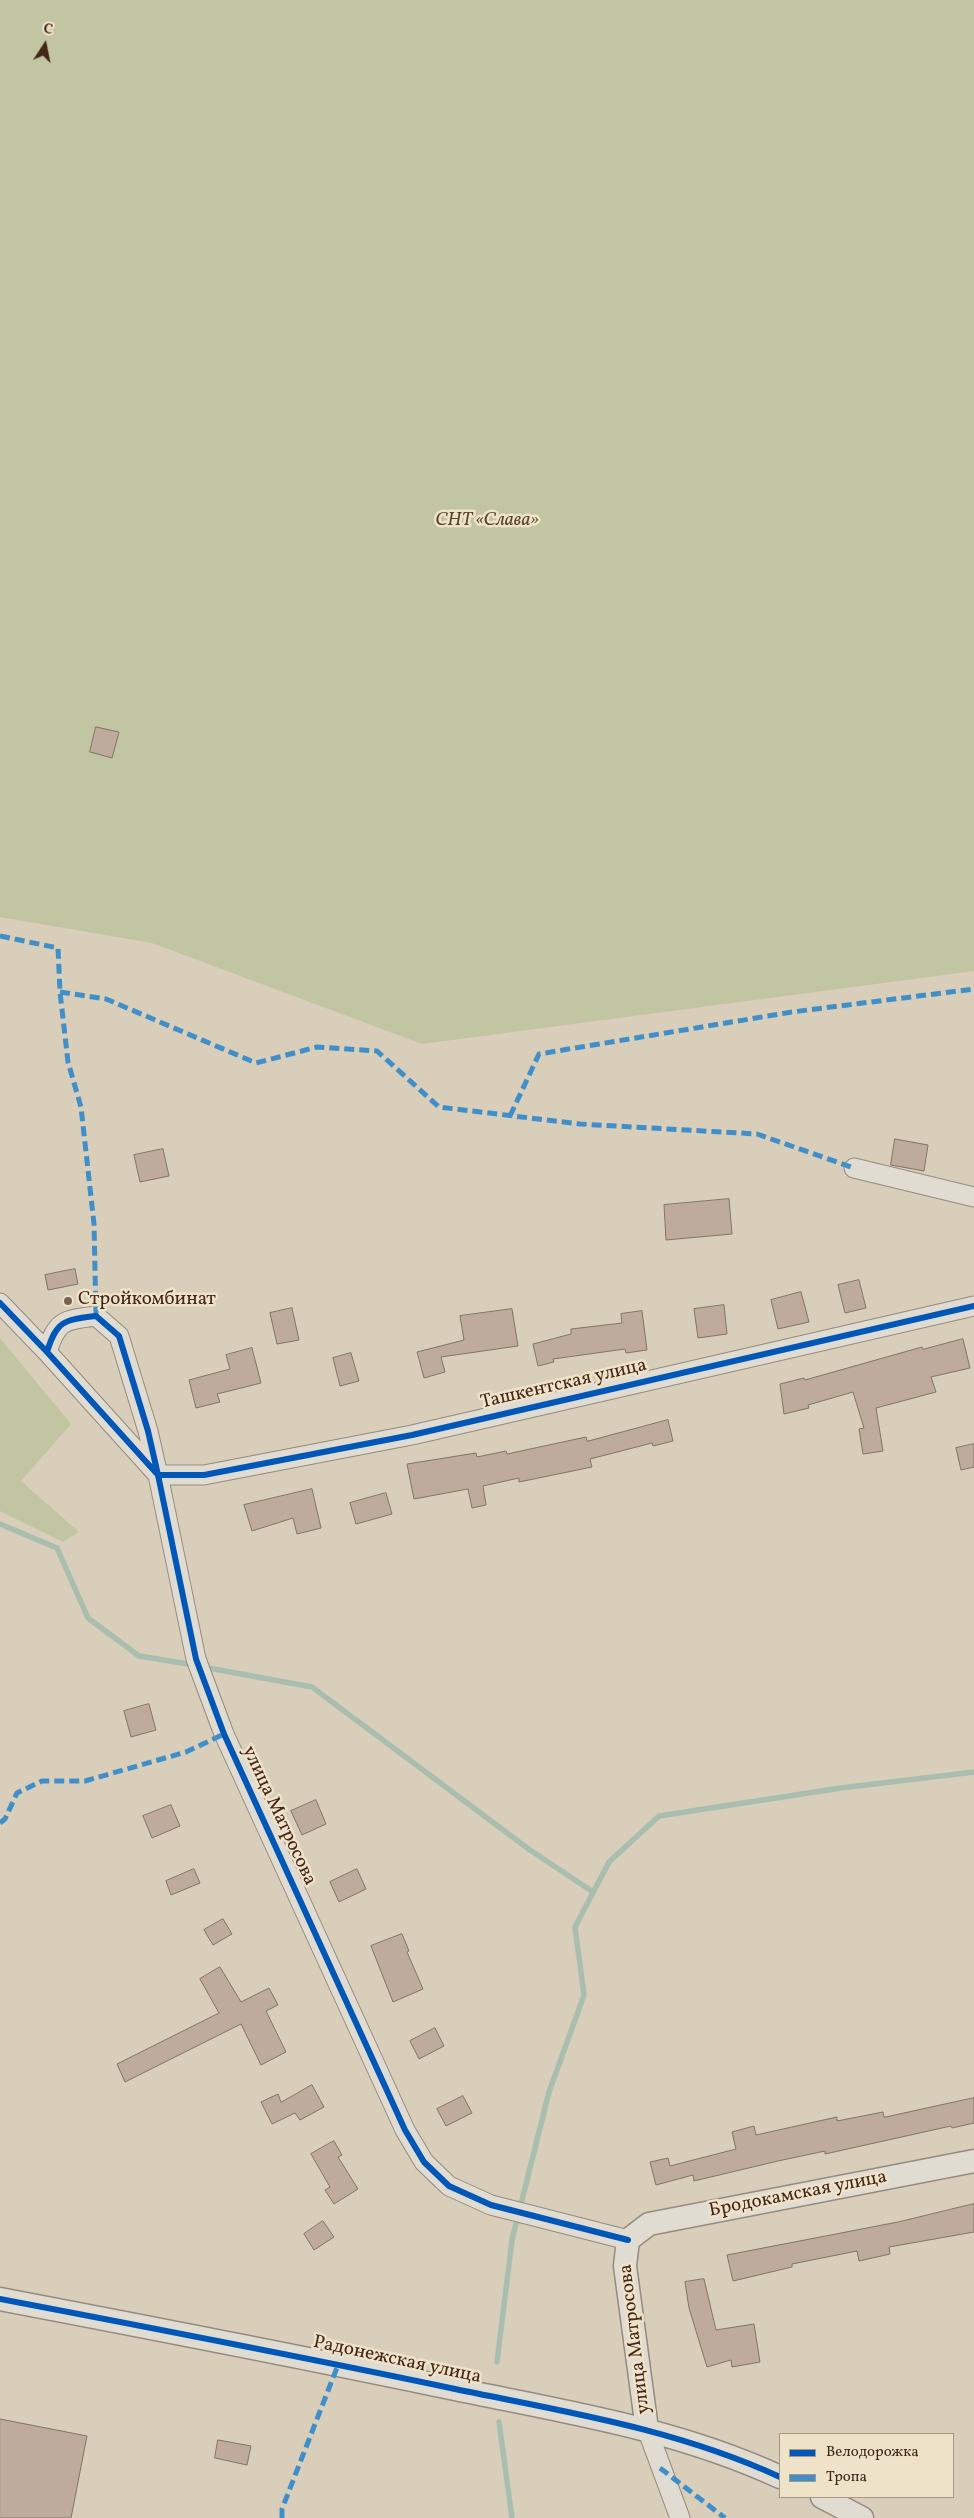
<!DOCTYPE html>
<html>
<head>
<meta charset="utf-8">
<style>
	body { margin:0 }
	#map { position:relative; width:974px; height:2518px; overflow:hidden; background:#d8ceb9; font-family:Vollkorn,serif }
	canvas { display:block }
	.legend { position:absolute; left:779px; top:2433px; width:175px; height:65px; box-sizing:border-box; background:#eee2c9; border:1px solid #aa9783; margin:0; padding:6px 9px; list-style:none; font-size:15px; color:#45261a }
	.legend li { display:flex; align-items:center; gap:10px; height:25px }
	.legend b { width:25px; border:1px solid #aa9783 }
	.north { position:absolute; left:20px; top:20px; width:50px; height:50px; -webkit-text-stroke:4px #eee2c9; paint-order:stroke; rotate:11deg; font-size:14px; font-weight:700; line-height:20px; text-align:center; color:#45261a }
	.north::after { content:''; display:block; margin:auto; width:18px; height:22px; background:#45261a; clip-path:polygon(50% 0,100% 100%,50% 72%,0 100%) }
</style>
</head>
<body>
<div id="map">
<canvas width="974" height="2518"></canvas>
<ul class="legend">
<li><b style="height:6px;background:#0057b8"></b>Велодорожка</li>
<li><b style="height:6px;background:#408fc9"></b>Тропа</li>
</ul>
<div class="north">С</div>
</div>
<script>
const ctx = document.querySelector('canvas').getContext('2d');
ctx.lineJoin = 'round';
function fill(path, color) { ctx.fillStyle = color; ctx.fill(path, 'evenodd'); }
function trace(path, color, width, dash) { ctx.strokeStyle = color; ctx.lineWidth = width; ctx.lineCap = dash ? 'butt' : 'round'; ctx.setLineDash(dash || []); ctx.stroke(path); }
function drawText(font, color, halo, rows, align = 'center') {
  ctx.font = font + ' Vollkorn,serif'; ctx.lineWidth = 5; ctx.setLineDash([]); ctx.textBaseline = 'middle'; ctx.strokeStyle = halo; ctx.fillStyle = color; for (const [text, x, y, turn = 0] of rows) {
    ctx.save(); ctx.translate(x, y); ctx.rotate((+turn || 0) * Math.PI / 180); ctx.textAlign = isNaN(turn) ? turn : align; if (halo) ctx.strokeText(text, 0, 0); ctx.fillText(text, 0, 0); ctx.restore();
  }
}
fill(new Path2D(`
	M 0,0 L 974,0 L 974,971 L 422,1044 L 152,943 L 0,917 Z
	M 0,1338 L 71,1424 L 21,1481 L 79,1532 L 63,1542 L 0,1511 Z`), '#c1c5a1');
trace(new Path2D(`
	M 0,1524 L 57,1548 L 88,1618 L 139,1656 L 194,1665
	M 203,1667 L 312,1687 L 530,1850 L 593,1892
	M 497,2362 L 512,2240 L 549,2092 L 584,1995 L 575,1927 L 609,1862 L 659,1816 L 841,1788 L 974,1772
	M 499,2422 L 512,2518`), '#aabeb0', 5.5);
const building = new Path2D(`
	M 96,727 L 119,732 L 112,758 L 90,752 Z
	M 895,1139 L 928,1145 L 924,1171 L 891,1165 Z
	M 163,1149 L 169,1176 L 140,1182 L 134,1155 Z
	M 729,1199 L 732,1234 L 666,1240 L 664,1205 Z
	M 75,1269 L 78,1284 L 48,1290 L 45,1275 Z
	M 859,1280 L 866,1308 L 845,1313 L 838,1285 Z
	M 801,1292 L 809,1322 L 778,1329 L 771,1300 Z
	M 724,1305 L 727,1334 L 698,1338 L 694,1309 Z
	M 292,1308 L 299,1340 L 277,1344 L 270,1313 Z
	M 512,1309 L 518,1346 L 441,1357 L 445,1372 L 424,1378 L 417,1352 L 464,1340 L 460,1316 Z
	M 642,1311 L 647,1350 L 626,1353 L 625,1349 L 553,1359 L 554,1362 L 538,1366 L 533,1344 L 571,1334 L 571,1329 L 622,1323 L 621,1314 Z
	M 963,1339 L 970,1368 L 931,1377 L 936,1392 L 876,1408 L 883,1451 L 863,1454 L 859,1429 L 864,1428 L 853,1392 L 808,1405 L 809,1408 L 784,1414 L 780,1384 L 804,1378 L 805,1380 L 922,1347 L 923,1349 Z
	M 252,1348 L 261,1383 L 217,1394 L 220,1402 L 196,1408 L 189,1380 L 230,1369 L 226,1355 Z
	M 351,1353 L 359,1381 L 340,1386 L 333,1358 Z
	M 668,1420 L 673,1441 L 653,1446 L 652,1443 L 590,1459 L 592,1467 L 519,1482 L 519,1478 L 483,1486 L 486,1505 L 472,1508 L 468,1489 L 414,1499 L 407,1464 L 476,1453 L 477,1457 L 506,1451 L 507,1454 L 586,1437 L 587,1441 Z
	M 974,1444 L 974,1467 L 961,1470 L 956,1448 Z
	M 312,1489 L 321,1528 L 297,1534 L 293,1518 L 252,1531 L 244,1505 Z
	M 386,1493 L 392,1514 L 356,1524 L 350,1503 Z
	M 149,1704 L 156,1730 L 131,1737 L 124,1711 Z
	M 316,1800 L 326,1824 L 302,1835 L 291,1811 Z
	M 171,1805 L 180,1826 L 152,1838 L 143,1816 Z
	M 194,1869 L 200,1883 L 171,1895 L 166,1881 Z
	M 357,1869 L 366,1889 L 339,1902 L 330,1882 Z
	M 223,1919 L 232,1934 L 213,1945 L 204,1930 Z
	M 402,1934 L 409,1951 L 407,1952 L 423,1989 L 393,2002 L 371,1946 Z
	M 220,1967 L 241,2002 L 269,1988 L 278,2005 L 266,2011 L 286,2052 L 261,2065 L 241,2024 L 125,2082 L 117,2064 L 219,2013 L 200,1979 Z
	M 435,2028 L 444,2046 L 419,2059 L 410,2041 Z
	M 312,2085 L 324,2107 L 300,2120 L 295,2113 L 272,2124 L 261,2102 L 278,2094 L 281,2102 Z
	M 463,2096 L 472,2113 L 446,2126 L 437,2109 Z
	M 974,2098 L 974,2123 L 952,2128 L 951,2126 L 825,2154 L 825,2151 L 778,2161 L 694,2181 L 693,2175 L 656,2185 L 650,2162 L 668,2158 L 670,2166 L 736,2149 L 732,2132 L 754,2126 L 756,2135 L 837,2117 L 837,2121 L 883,2112 L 884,2117 Z
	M 334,2141 L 342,2155 L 338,2157 L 358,2189 L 334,2204 L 325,2190 L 330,2187 L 311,2154 Z
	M 974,2204 L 974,2232 L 889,2247 L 890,2254 L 859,2261 L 857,2251 L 792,2264 L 792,2267 L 733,2281 L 727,2255 L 898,2222 Z
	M 323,2221 L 334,2237 L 314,2250 L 304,2234 Z
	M 704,2279 L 716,2330 L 754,2324 L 760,2362 L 732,2367 L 731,2360 L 707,2367 L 689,2308 L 685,2282 Z
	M 0,2419 L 87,2436 L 71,2518 L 0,2518 Z
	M 218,2440 L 251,2446 L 247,2465 L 215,2458 Z`);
fill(building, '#beab9c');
trace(building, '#7f7569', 1);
const minor = new Path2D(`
	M 854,1168 L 974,1197
	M 0,1303 L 47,1352 L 158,1475 L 196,1659 L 224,1734 L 405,2130 L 424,2162 L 449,2186 L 491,2205 L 628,2240
	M 47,1352 C 57,1320 64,1320 96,1316 L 119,1336 L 148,1431 L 158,1475 L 204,1475 L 412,1435 L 974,1306
	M 647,2429 L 680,2518`);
const tertiary = new Path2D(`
	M 0,2299 C 152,2328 303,2357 455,2389 C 566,2412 676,2429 780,2477
	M 647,2429 L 625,2266 L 628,2240 L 649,2224 L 974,2161
	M 822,2497 L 862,2518`);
trace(minor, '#958b7e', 21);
trace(tertiary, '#958b7e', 25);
trace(minor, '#e0dcd1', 19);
trace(tertiary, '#e0dcd1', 22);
trace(new Path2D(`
	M 0,936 L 58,948 L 60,992 L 68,1062 L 81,1107 L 94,1224 L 96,1316
	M 60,992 L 106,999 L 256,1063 L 317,1047 L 377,1051 L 439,1107 L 580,1124 L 757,1134 L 854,1168
	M 510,1116 L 539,1054 L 792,1012 L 974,989
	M 0,1823 L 5,1819 L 17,1793 L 42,1781 L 85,1781 L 186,1752 L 224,1734
	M 660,2468 L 725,2518
	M 282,2518 L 282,2509 L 338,2365`), '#408fc9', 5, [10, 5]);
trace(new Path2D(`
	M 0,1303 L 47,1352 L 158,1475 L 196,1659 L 224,1734 L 405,2130 L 424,2162 L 449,2186 L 491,2205 L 628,2240
	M 47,1352 C 57,1320 64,1320 96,1316 L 119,1336 L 148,1431 L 158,1475 L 204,1475 L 412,1435 L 974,1306
	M 0,2299 C 152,2328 303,2357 455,2389 C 566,2412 676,2429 780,2477`), '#0057b8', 6);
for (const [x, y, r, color] of [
	[68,1301,5,"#786152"]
]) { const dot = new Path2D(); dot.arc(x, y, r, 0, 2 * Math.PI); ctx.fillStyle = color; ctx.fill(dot); trace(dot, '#eee2c9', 2); }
drawText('italic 19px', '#5a4431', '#eee2c9', [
	["СНТ «Слава»",487,522]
]);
drawText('19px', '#45261a', '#eee2c9', [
	["Стройкомбинат",78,1301]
], 'left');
drawText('19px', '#45261a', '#eee2c9', [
	["Ташкентская улица",564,1385,-13],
	["улица Матросова",278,1816,65],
	["Бродокамская улица",798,2195,-11],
	["улица Матросова",636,2339,-97],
	["Радонежская улица",397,2361,12]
]);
</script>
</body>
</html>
